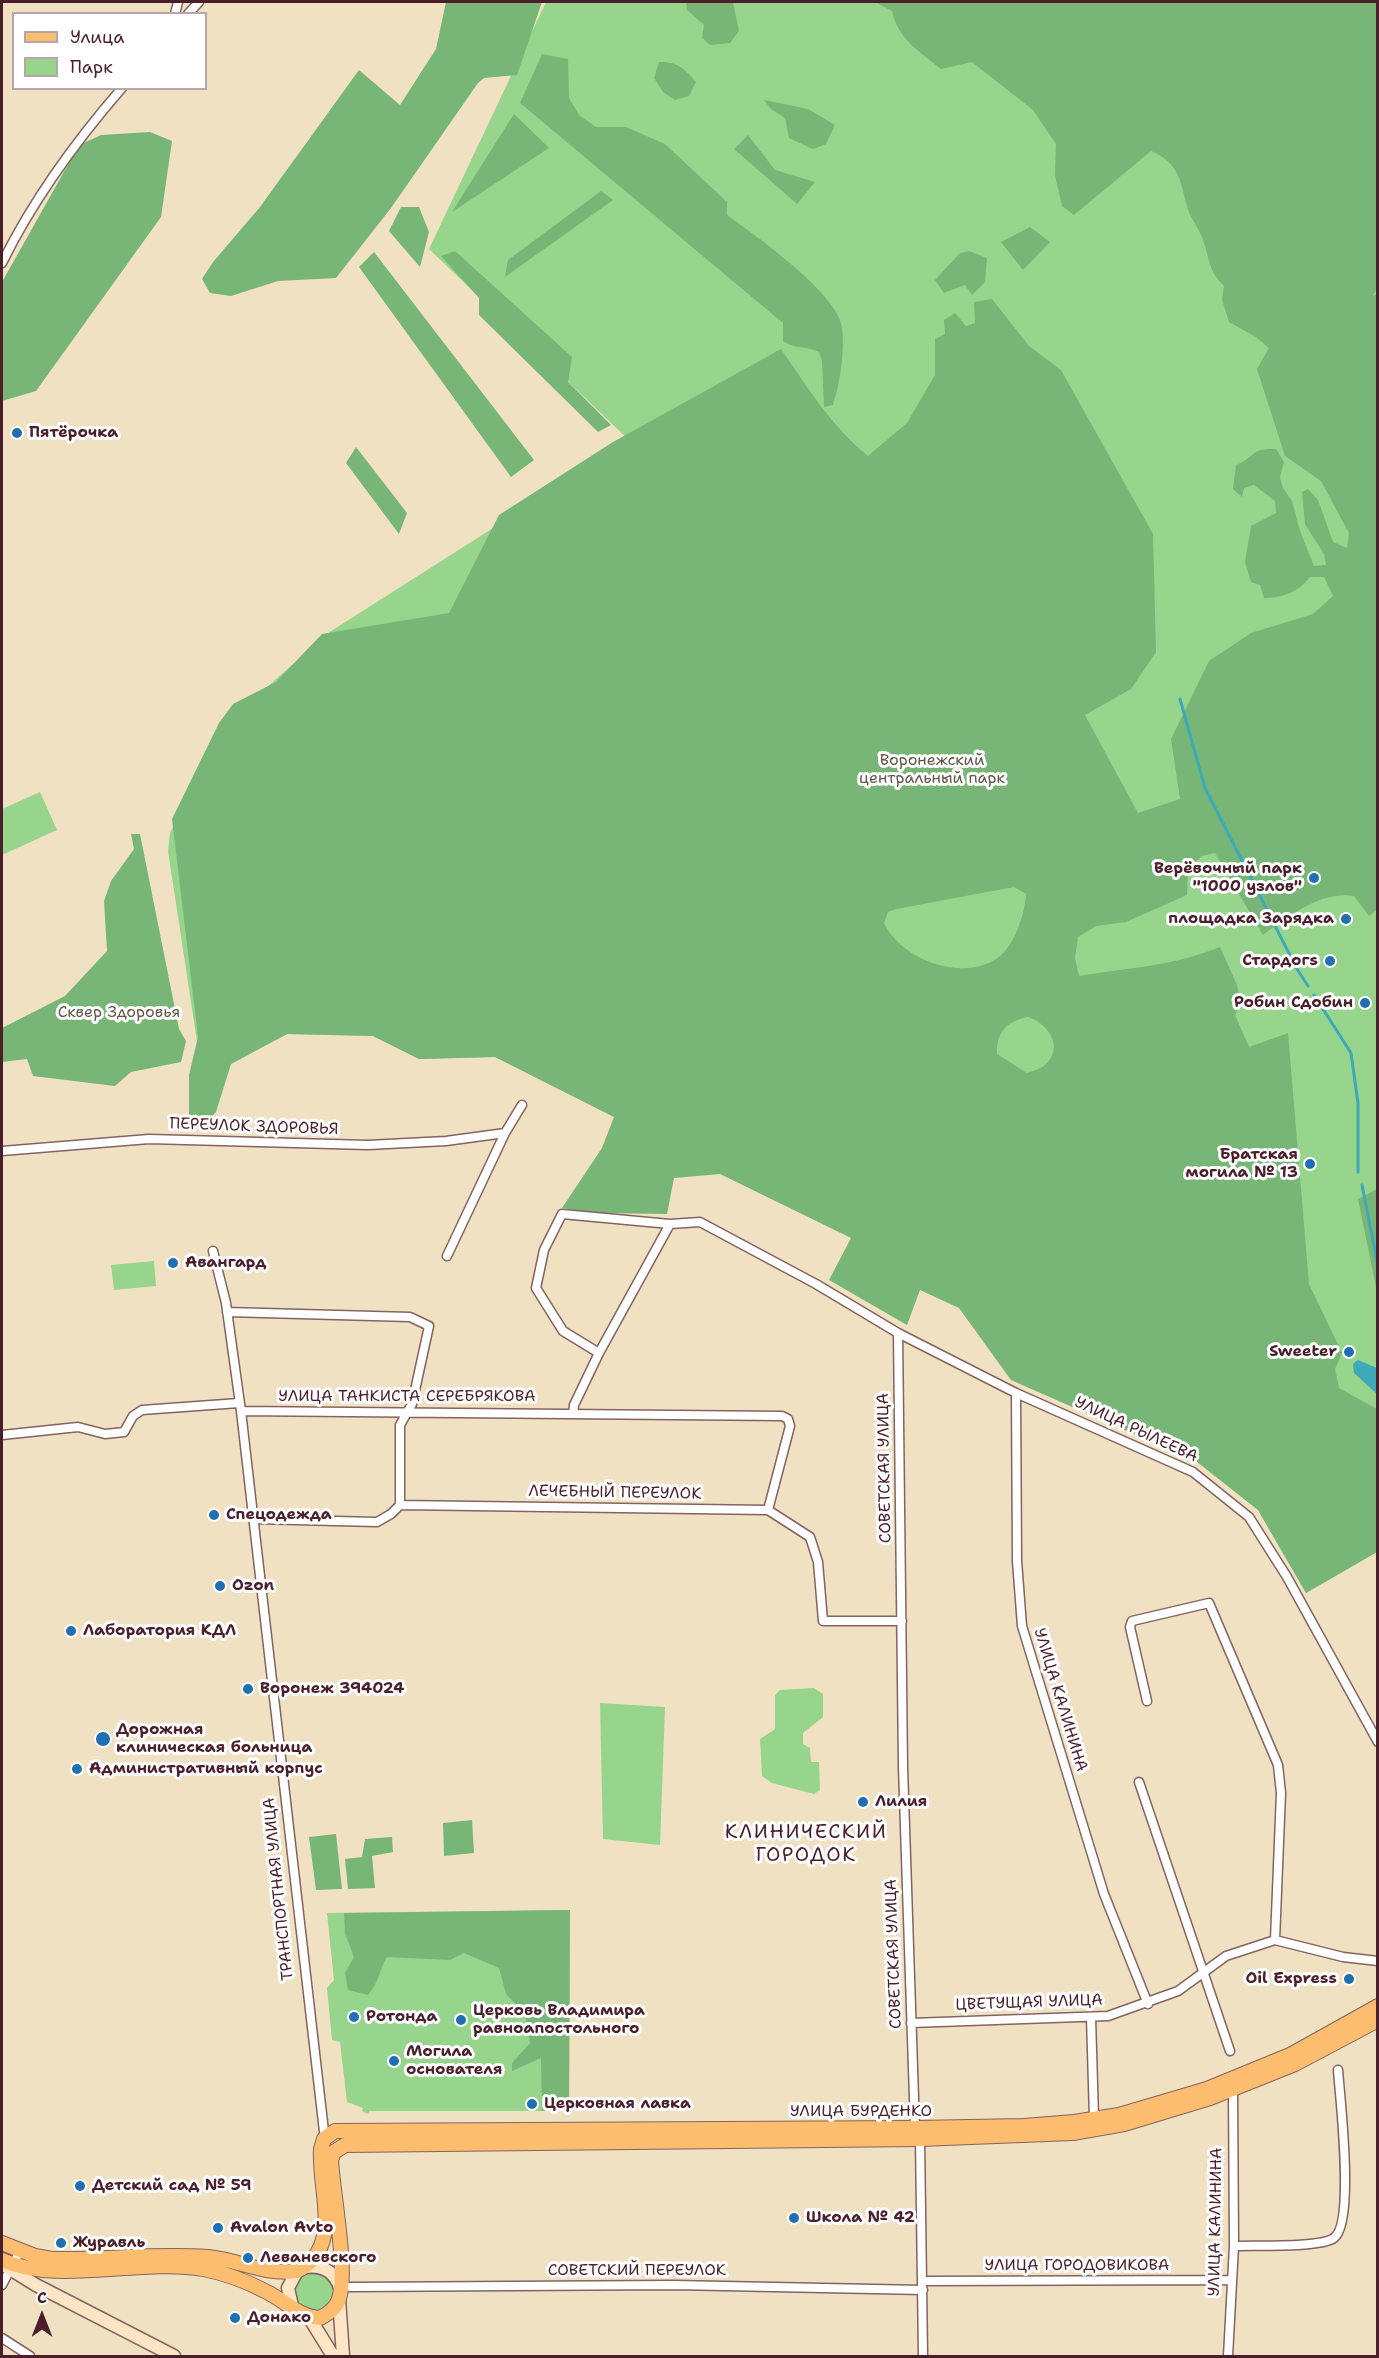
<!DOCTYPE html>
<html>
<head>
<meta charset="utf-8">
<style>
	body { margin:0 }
	#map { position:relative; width:1379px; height:2358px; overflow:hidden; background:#f0e1c2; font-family:"Shantell Sans",sans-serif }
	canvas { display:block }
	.frame { position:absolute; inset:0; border:3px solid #4a1f2b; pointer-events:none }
	.legend { position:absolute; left:12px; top:12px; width:195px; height:78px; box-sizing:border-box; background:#fff; border:2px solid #b7a5aa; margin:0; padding:8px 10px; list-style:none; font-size:18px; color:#4a1f2b }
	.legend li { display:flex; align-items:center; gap:12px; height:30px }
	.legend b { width:30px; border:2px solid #b7a5aa }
	.north { position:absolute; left:12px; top:2286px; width:60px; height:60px; -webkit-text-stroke:4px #fff; paint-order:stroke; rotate:0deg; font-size:16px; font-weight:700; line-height:24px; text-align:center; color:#4a1f2b }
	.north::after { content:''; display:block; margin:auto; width:21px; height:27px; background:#4a1f2b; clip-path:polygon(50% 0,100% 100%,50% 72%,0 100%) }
</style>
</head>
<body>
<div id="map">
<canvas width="1379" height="2358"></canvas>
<div class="frame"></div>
<ul class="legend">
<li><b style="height:8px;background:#fcbd6f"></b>Улица</li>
<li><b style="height:16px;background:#96d58b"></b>Парк</li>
</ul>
<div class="north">С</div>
</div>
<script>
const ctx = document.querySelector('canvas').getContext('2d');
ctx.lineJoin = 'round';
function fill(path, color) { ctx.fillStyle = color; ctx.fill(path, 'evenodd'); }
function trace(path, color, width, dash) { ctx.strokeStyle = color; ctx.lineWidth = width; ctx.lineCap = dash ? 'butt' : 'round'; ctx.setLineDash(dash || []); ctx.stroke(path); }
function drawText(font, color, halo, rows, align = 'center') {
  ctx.font = font + ' "Shantell Sans",sans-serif'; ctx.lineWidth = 6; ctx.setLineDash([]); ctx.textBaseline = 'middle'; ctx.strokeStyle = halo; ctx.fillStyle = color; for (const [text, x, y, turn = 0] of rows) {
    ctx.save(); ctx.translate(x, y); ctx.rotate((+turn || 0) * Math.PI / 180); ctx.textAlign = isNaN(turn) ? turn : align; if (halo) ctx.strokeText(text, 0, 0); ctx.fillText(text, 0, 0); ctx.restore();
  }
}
fill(new Path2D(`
	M 546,2 L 1377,2 L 1377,1552 L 1306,1593 L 1258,1510 L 1196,1461 L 1011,1380 L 1041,1303 L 614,1117 L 495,1057 L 419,1059 L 373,1036 L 287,1034 L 231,1064 L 200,1061 L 168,851 L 170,833 L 222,727 L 328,633 L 630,441 L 429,249 Z
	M 40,792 L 57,830 L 2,855 L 2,809 Z
	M 154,1261 L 156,1286 L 114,1290 L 111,1265 Z
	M 814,1688 L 823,1694 L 823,1717 L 803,1733 L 803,1744 L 810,1748 L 811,1762 L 819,1762 L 820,1790 L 814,1794 L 772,1783 L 762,1776 L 760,1739 L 775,1729 L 775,1695 L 780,1690 Z
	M 600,1703 L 665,1707 L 660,1845 L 603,1839 Z
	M 570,1910 L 569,2106 L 542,2111 L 369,2111 L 368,2114 L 362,2111 L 363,2108 L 347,2102 L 340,2042 L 332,2040 L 327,1988 L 334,1980 L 327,1913 Z
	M295 2292a19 19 0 1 1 38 0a19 19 0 1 1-38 0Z`), '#96d58b');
fill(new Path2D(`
	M 446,2 L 542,2 L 517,75 L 484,78 L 478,83 L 391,208 L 336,278 L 278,281 L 231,296 L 210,293 L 202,279 L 213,262 L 260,207 L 359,70 L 400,105 L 436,49 Z
	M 686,2 L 733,2 L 739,31 L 730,43 L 710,45 L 702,38 L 704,25 L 687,10 Z
	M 875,2 L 1377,2 L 1378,288 L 1372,296 L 1377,294 L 1377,910 L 1369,916 L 1354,896 C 1320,891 1290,916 1263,935 L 1215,853 L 1202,856 L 1188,868 L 1187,895 L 1126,922 L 1096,926 L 1078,937 L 1075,958 L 1079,976 C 1127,968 1174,966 1220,947 L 1237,985 L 1241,1003 L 1235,1015 L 1249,1047 L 1288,1033 L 1309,1284 L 1342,1353 L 1335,1369 L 1339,1388 L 1377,1409 L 1377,1552 L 1306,1593 L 1258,1510 L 1196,1461 L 1011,1380 L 959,1308 L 920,1290 L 907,1325 L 829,1280 L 851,1238 L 720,1174 L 674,1178 L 667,1214 L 595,1213 L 562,1208 L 602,1148 L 614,1117 L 495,1057 L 419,1059 L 373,1036 L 287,1034 L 231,1064 L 216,1112 L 205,1124 L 196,1125 L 189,1122 L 189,1075 L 198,1037 L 172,819 L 219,723 L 233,704 L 276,682 L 322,634 L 449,613 L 499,515 L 613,442 L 781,349 C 808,388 831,426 868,456 L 907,423 L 935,375 L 935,339 L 945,334 L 944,320 L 955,313 L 966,326 L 975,323 L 974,302 L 992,299 L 1029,346 L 1061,370 L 1153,534 L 1156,652 L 1131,689 L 1085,715 L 1138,813 L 1180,799 L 1171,739 L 1209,661 L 1251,633 L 1313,614 L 1333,596 L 1324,577 L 1310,577 C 1299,592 1282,598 1264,598 L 1260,585 L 1251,582 L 1245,562 L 1251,526 L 1276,513 L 1275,501 L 1254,485 L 1244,488 L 1242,497 L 1233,489 L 1236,465 C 1256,457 1249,448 1276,449 L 1284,462 L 1280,477 L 1283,488 L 1292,501 L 1300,531 L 1314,566 L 1326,565 L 1324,554 L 1305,524 L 1302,492 L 1308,489 L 1318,500 L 1333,542 L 1347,548 L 1349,533 L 1321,481 L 1285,456 L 1257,369 L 1269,348 L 1256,337 L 1229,322 L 1222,300 L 1224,286 C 1208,270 1210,260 1203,240 C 1199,228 1190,218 1187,206 C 1180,180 1179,163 1151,151 L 1074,215 L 1062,206 L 1055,175 L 1056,144 L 1033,110 L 972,62 L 941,69 C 920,52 898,39 892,11 ZM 1014,887 L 1026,894 C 1025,914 1014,948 996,959 C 960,982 901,959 884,923 L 888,912 L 896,909 ZM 1028,1017 C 1048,1023 1065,1048 1045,1065 C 1041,1069 1032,1071 1027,1073 L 997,1054 C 996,1032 1007,1021 1028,1017 Z
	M 542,54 L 568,59 L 569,98 L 579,115 L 596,127 L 626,127 L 665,144 L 727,202 L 727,215 C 755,235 837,293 842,327 C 845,352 840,382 833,405 L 824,407 L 822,361 L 819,352 C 807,346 794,349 783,341 L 783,323 L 520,103 Z
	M 659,62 C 678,62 684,68 696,82 L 689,96 L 675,100 L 663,92 L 654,78 Z
	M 764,100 L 808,109 L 835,125 L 826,144 L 813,149 L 789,138 L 785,118 L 771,109 Z
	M 514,114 L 549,148 L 452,212 Z
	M 150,132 L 172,141 L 161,217 L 36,391 L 2,401 L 2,282 L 79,145 L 101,135 Z
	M 748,135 L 775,170 L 815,182 L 797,204 L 734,149 Z
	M 601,191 L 613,200 L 505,277 L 508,260 Z
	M 401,207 L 419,207 L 429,232 L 420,267 L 389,231 Z
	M 1030,227 L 1050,242 L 1023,270 L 1001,242 Z
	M 455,251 L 572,357 L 568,382 L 611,425 L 598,432 L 479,315 L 479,298 L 441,256 Z
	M 969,251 L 987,258 L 985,282 L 972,295 L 965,285 L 944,293 L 935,280 L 960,253 Z
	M 374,252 L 534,460 L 511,477 L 359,267 Z
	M 356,447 L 407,513 L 399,534 L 346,463 Z
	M 131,834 L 140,834 L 179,1029 L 186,1041 L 181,1062 L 131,1072 L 115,1086 L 33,1076 L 27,1059 L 2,1062 L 2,1028 L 65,996 L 107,951 L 104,901 L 111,881 L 134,849 Z
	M 1377,1189 L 1377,1292 L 1358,1199 Z
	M 472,1820 L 474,1853 L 444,1856 L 443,1823 Z
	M 336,1834 L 342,1889 L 316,1890 L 309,1837 Z
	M 392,1837 L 393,1852 L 372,1856 L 375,1888 L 348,1889 L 345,1859 L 362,1857 L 365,1839 Z
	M 570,1910 L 569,2106 L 542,2111 L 541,2058 L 512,2071 L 512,2063 L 530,2043 L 525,2014 L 506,1994 L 499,1968 L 464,1953 L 450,1960 L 387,1957 C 379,1970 379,1983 368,1995 L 348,1990 L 345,1973 L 354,1957 L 345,1933 L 344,1913 Z`), '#78b677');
fill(new Path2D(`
	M 1358,1360 L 1377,1368 L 1377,1394 L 1354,1373 L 1353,1364 Z`), '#3caaba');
trace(new Path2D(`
	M 1180,699 L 1205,788 L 1297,969 L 1308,986
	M 1314,995 L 1351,1053 L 1358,1103 L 1358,1172
	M 1362,1185 L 1378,1266`), '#3caaba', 3);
const minor = new Path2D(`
	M 175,14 L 178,2
	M 188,14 L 199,2
	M 2,263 C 33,200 76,141 122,88
	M 505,1133 L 522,1105
	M 2,1151 L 149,1139 L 368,1145 L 446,1141 L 505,1133 L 447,1256
	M 213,1251 L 226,1303 L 241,1411 L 325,2140
	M 227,1312 L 410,1317 L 429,1326 L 412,1404 L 400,1425 L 400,1505
	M 898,1333 L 903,1767 L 915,2128 L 920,2139 L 923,2356
	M 599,1353 L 563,1331 L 536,1288 L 544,1250 L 562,1214 L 670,1224
	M 1016,1393 L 1017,1561 L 1022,1626 L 1104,1894 L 1148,2004
	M 241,1411 L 782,1416 L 788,1419 L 790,1426 L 768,1510
	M 573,1414 L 574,1405 L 599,1353 L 670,1224 L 700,1222 L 816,1284 L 898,1333 L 1016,1393 L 1193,1472 L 1249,1517 L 1287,1577 L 1378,1742
	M 2,1435 L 78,1427 L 105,1434 L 124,1432 L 133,1416 L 142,1410 L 239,1403
	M 254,1519 L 377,1522 L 391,1514 L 400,1505 L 768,1510 L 810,1537 L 818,1562 L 823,1621 L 902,1621
	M 1147,1701 L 1130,1627 L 1132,1621 L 1209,1603 L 1278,1765 L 1281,1793 L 1275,1940
	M 1139,1782 L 1230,2051
	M 1275,1940 L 1343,1957 L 1378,1961
	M 1091,2017 L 1094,2118
	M 911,2023 L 1108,2016 L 1178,1991 L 1226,1956 L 1275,1940
	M 1234,2246 C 1255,2245 1320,2248 1334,2238 C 1355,2223 1340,2098 1338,2070
	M 923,2281 L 1230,2280
	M 2,2285 L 20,2251
	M 350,2287 L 674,2285 L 923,2290
	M 2,2338 L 30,2356
	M 1228,2356 L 1234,2246 L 1233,2089`);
const secondary = new Path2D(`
	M 2,2264 L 36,2285 L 174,2356
	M 306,2267 C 322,2265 335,2271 340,2288
	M 339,2299 L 343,2356
	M 292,2306 L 288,2288 L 297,2271
	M 309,2317 L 333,2356`);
const primary = new Path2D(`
	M 2,2243 L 35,2256 L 52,2259 C 104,2260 156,2253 208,2257 C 241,2260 261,2275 297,2271 C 344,2248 318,2189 321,2149 L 324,2139 L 335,2131 L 915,2128 L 1024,2126 L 1074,2122 L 1119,2115 L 1207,2089 L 1290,2055 L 1378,2006
	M 2,2260 C 57,2285 142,2258 203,2269 C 225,2273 248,2282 267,2292 C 285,2301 299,2317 320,2318 C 328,2314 336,2309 339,2299 C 348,2269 333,2195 331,2160 L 334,2152 L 345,2145 L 920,2139 L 1073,2133 L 1124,2124 L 1210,2098 L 1295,2064 L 1378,2020`);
trace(minor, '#846360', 11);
trace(secondary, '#846360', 15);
trace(primary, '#846360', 16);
trace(minor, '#fff', 8);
trace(secondary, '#fee5c5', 12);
trace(primary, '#fcbd6f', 14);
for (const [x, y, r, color] of [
	[17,433,6,"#1f6fb2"],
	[1314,878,6,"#1f6fb2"],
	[1346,919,6,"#1f6fb2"],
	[1330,961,6,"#1f6fb2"],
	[1365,1003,6,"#1f6fb2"],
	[1310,1164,6,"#1f6fb2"],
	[173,1263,6,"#1f6fb2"],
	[1349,1352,6,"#1f6fb2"],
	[214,1515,6,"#1f6fb2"],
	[220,1586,6,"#1f6fb2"],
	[71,1631,6,"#1f6fb2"],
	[248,1689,6,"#1f6fb2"],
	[103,1739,8,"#1f6fb2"],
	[77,1769,6,"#1f6fb2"],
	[863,1802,6,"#1f6fb2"],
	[1349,1979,6,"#1f6fb2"],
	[354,2017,6,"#1f6fb2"],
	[461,2020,6,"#1f6fb2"],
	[394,2061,6,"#1f6fb2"],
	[532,2104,6,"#1f6fb2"],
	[80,2186,6,"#1f6fb2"],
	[794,2218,6,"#1f6fb2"],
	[218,2228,6,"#1f6fb2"],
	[61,2243,6,"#1f6fb2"],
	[248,2258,6,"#1f6fb2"],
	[235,2318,6,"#1f6fb2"]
]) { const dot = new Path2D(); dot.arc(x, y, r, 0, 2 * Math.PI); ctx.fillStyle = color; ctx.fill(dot); trace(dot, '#fff', 2); }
drawText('bold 16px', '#4a1f2b', '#fff', [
	["Пятёрочка",29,433],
	["Верёвочный парк",1302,869,"right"],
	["\"1000 узлов\"",1302,887,"right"],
	["площадка Зарядка",1334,919,"right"],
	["Стардогs",1318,961,"right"],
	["Робин Сдобин",1353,1003,"right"],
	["Братская",1298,1155,"right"],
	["могила № 13",1298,1173,"right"],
	["Авангард",185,1263],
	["Sweeter",1337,1352,"right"],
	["Спецодежда",226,1515],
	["Ozon",232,1586],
	["Лаборатория КДЛ",83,1631],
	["Воронеж 394024",260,1689],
	["Дорожная",116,1730],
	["клиническая больница",116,1748],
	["Административный корпус",89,1769],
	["Лилия",875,1802],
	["Oil Express",1337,1979,"right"],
	["Церковь Владимира",473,2011],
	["равноапостольного",473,2029],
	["Ротонда",366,2017],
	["Могила",406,2052],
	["основателя",406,2070],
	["Церковная лавка",544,2104],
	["Детский сад № 59",92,2186],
	["Школа № 42",806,2218],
	["Avalon Avto",230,2228],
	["Журавль",73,2243],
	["Леваневского",260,2258],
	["Донако",247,2318]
], 'left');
drawText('16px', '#615648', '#fff', [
	["Воронежский",932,761],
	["центральный парк",932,779],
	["Сквер Здоровья",119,1013]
]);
drawText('16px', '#4a1f2b', '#fff', [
	["ПЕРЕУЛОК ЗДОРОВЬЯ",254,1127,2],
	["УЛИЦА ТАНКИСТА СЕРЕБРЯКОВА",407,1397],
	["УЛИЦА РЫЛЕЕВА",1136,1430,25],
	["СОВЕТСКАЯ УЛИЦА",885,1468,-91],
	["ЛЕЧЕБНЫЙ ПЕРЕУЛОК",615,1493,1],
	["УЛИЦА КАЛИНИНА",1060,1700,73],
	["ТРАНСПОРТНАЯ УЛИЦА",279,1889,-96],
	["СОВЕТСКАЯ УЛИЦА",894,1954,-92],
	["ЦВЕТУЩАЯ УЛИЦА",1029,2003,-2],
	["УЛИЦА БУРДЕНКО",861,2112],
	["УЛИЦА КАЛИНИНА",1216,2222,-89],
	["УЛИЦА ГОРОДОВИКОВА",1077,2266],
	["СОВЕТСКИЙ ПЕРЕУЛОК",637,2271]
]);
ctx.letterSpacing = '1.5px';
drawText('20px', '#4a1f2b', '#fff', [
	["КЛИНИЧЕСКИЙ",806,1833],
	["ГОРОДОК",806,1856]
]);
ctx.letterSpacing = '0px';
</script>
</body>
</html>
